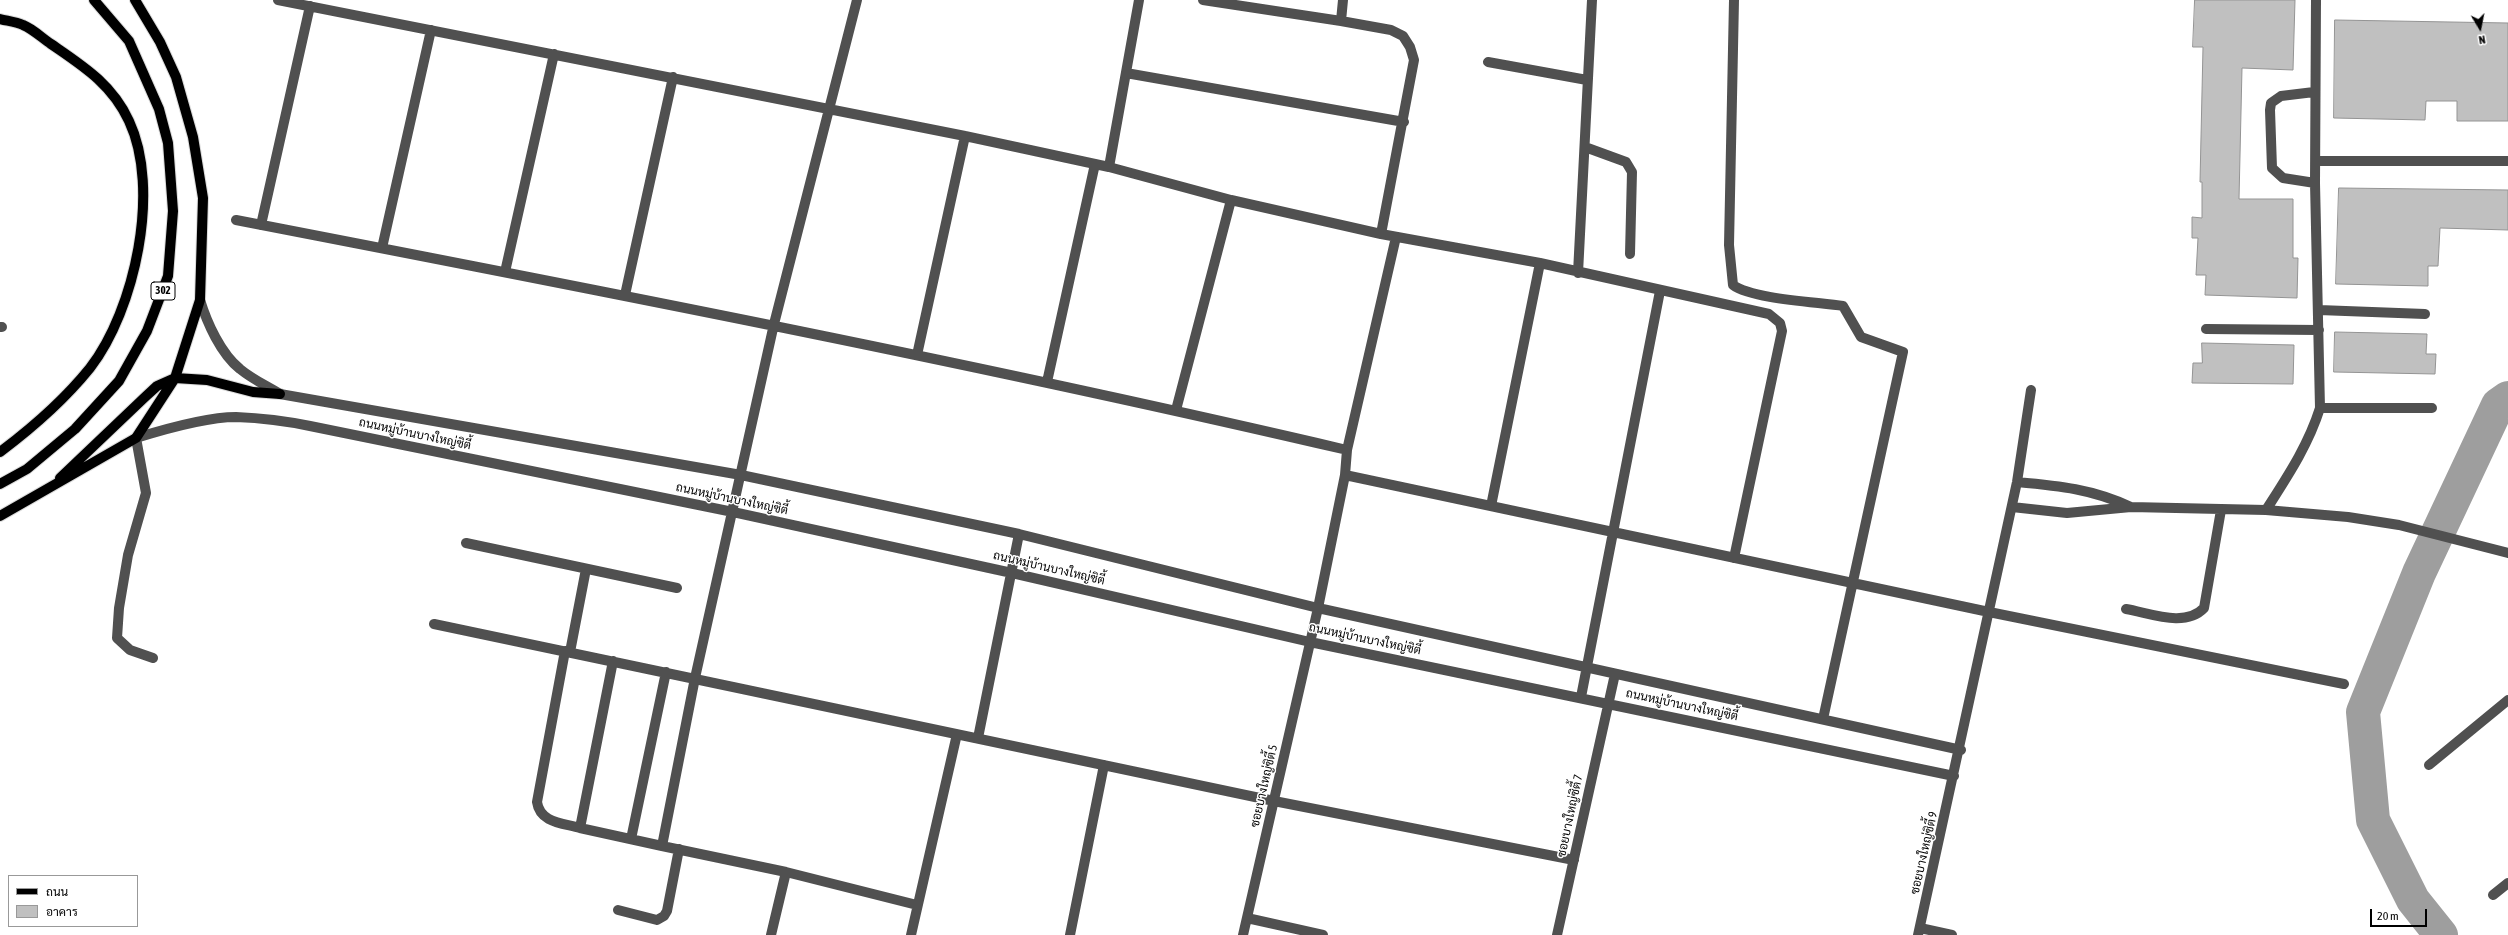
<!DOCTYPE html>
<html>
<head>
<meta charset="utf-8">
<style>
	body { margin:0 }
	#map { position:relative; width:2508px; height:935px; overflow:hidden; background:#fff; font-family:"Asap Condensed",Sarabun,sans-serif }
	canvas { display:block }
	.legend { position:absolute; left:8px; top:875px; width:130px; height:52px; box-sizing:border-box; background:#fff; border:1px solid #999; margin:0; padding:5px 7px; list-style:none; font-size:12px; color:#000 }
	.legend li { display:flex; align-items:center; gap:8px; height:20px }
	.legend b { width:20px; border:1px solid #999 }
	.north { position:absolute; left:2460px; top:8px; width:40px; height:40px; -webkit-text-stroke:3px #fff; paint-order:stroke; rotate:170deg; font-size:11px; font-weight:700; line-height:16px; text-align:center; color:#000 }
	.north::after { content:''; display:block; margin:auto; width:14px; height:18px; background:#000; clip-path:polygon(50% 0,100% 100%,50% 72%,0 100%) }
	.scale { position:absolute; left:2370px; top:909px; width:57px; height:18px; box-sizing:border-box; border:2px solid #000; border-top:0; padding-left:5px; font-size:12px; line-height:14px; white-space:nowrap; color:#000; -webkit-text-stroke:3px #fff; paint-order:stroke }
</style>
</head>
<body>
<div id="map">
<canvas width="2508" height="935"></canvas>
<ul class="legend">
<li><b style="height:5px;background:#000"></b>ถนน</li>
<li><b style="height:11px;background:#c0c0c0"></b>อาคาร</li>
</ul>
<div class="north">N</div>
<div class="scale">20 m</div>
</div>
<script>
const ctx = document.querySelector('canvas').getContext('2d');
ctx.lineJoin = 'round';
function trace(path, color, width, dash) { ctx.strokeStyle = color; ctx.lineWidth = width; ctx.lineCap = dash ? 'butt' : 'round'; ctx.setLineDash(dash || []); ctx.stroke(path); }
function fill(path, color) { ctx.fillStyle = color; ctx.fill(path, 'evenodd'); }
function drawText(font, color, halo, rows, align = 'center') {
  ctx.font = font + ' "Asap Condensed",Sarabun,sans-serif'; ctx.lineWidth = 3; ctx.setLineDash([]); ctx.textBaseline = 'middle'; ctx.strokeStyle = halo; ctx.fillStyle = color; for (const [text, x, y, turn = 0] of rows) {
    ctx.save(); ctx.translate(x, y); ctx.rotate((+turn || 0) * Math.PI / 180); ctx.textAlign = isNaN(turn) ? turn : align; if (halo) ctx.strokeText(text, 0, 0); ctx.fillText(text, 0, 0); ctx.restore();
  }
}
trace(new Path2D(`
	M 2441,935 L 2413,900 L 2373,820 L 2363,712 L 2419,573 L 2498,405 L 2508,398`), '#9e9e9e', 34);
const building = new Path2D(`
	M 2195,0 L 2295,0 L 2293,70 L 2242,68 L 2239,199 L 2293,199 L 2293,258 L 2298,258 L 2297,298 L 2205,295 L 2206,275 L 2196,275 L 2198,238 L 2192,238 L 2192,217 L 2202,218 L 2202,182 L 2200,182 L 2203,47 L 2193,47 Z
	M 2335,20 L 2508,23 L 2508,121 L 2457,121 L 2457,101 L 2426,101 L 2425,120 L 2334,118 Z
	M 2339,188 L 2508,190 L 2508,230 L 2440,228 L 2438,266 L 2428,266 L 2428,286 L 2336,284 Z
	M 2335,332 L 2427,334 L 2426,354 L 2436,354 L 2435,374 L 2334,372 Z
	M 2202,343 L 2294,345 L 2293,384 L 2192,383 L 2193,363 L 2202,363 Z`);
fill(building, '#c0c0c0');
trace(building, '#949494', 1);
const major = new Path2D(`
	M 0,19 C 8,21 16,22 23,25 C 33,29 42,38 51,44 C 83,66 112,84 129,121 C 161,189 135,310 90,368 C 65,399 32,428 0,452
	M 60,478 L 144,398 L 157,386 L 175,378 L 207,380 L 253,392 L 280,394
	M 0,484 L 27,469 L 75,429 L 119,381 L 147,331 L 168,276 L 173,211 L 168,143 L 159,109 L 129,41 L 94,0
	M 0,516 L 136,438 L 175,378 L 200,300 L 203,198 L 193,137 L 176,77 L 160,42 L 135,0`);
trace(major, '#dbdbdb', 12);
trace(new Path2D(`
	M 278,0 L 965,136 L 1109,167 L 1231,200 L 1381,234 L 1540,263 L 1769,314 L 1780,323 L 1782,331 L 1734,558
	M 857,0 L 774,324 L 695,678 L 662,846 L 786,872 L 917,905
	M 1203,0 L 1341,21 L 1391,30 L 1403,36 L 1410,47 L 1414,60 L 1381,234
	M 1734,0 L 1729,245 L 1733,285 C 1752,299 1817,302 1843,306 L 1861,337 L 1903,352 L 1823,719
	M 1341,21 L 1343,0
	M 1488,62 L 1587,80
	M 1126,73 L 1404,122
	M 2314,92 L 2281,96 L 2271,103 L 2270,110 L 2272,168 L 2283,178 L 2315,183
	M 1585,147 L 1626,162 L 1632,172 L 1630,254
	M 2316,161 L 2508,161
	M 1109,167 L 1139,0
	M 236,220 C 608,292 979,364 1347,450
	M 261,225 L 310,6
	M 382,248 L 431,30
	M 505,272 L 554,54
	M 1578,273 L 1592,0
	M 625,295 L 673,77
	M 200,300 C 207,323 221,354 240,369 C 252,379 267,386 280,394 L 741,475 L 1019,534 L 1318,608 L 1961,750
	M 2319,310 L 2425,314
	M 0,327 L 2,327
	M 2206,329 L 2319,330
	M 917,355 L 965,136
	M 1047,382 L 1095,164
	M 2320,408 L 2432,408
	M 1176,410 L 1231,200
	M 1345,475 L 1989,612 L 2344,684
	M 2017,482 C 2060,486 2092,489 2131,507
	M 1491,506 L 1540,263
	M 2012,507 L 2067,513 L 2131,507 L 2266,510 L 2348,517 L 2399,525 L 2508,553
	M 2266,510 C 2287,477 2308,446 2320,408 L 2315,183 L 2316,0
	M 466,543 L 677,588
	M 2126,609 C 2150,613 2185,628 2204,608 L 2221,510
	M 434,624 L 1274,801 L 1574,860
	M 565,651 L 537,802 C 540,823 563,823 580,828
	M 570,652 L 586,569
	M 153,658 L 130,650 L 117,638 L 119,608 L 128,555 L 146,493 L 136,438 C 165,429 207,417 236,417 C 261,418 286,421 310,426 L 733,512 L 1012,573 L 1310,642 L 1954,776
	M 613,661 L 580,828 L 662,846
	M 1581,697 L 1660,291
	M 978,738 L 1019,534
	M 2429,765 L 2508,700
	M 631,839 L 666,672
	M 2493,895 L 2508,883
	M 618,910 L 657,920 L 664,916 L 667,911 L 679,849
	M 1247,918 L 1323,935
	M 1920,928 L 1952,935
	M 771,935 L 786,872
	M 911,935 L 957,734
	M 1070,935 L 1104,765
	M 1243,935 L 1318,608 L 1345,475 L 1347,450 L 1396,237
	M 1557,935 L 1615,674
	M 1918,935 L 2017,482 L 2031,390`), '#505050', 10);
trace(major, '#000', 10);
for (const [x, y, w] of [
	[163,291,24]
]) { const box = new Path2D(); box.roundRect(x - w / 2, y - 9, w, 18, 3); ctx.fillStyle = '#fff'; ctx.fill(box); trace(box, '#000', 1); }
drawText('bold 11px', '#000', null, [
	["302",163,291]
]);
drawText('12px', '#000', '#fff', [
	["ถนนหมู่บ้านบางใหญ่ซิตี้",415,434,12],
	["ถนนหมู่บ้านบางใหญ่ซิตี้",732,499,12],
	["ถนนหมู่บ้านบางใหญ่ซิตี้",1049,568,13],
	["ถนนหมู่บ้านบางใหญ่ซิตี้",1365,639,12],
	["ถนนหมู่บ้านบางใหญ่ซิตี้",1682,705,12],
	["ซอยบางใหญ่ซิตี้ 5",1264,786,-77],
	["ซอยบางใหญ่ซิตี้ 7",1570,816,-78],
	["ซอยบางใหญ่ซิตี้ 9",1924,853,-77]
]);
</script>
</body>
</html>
